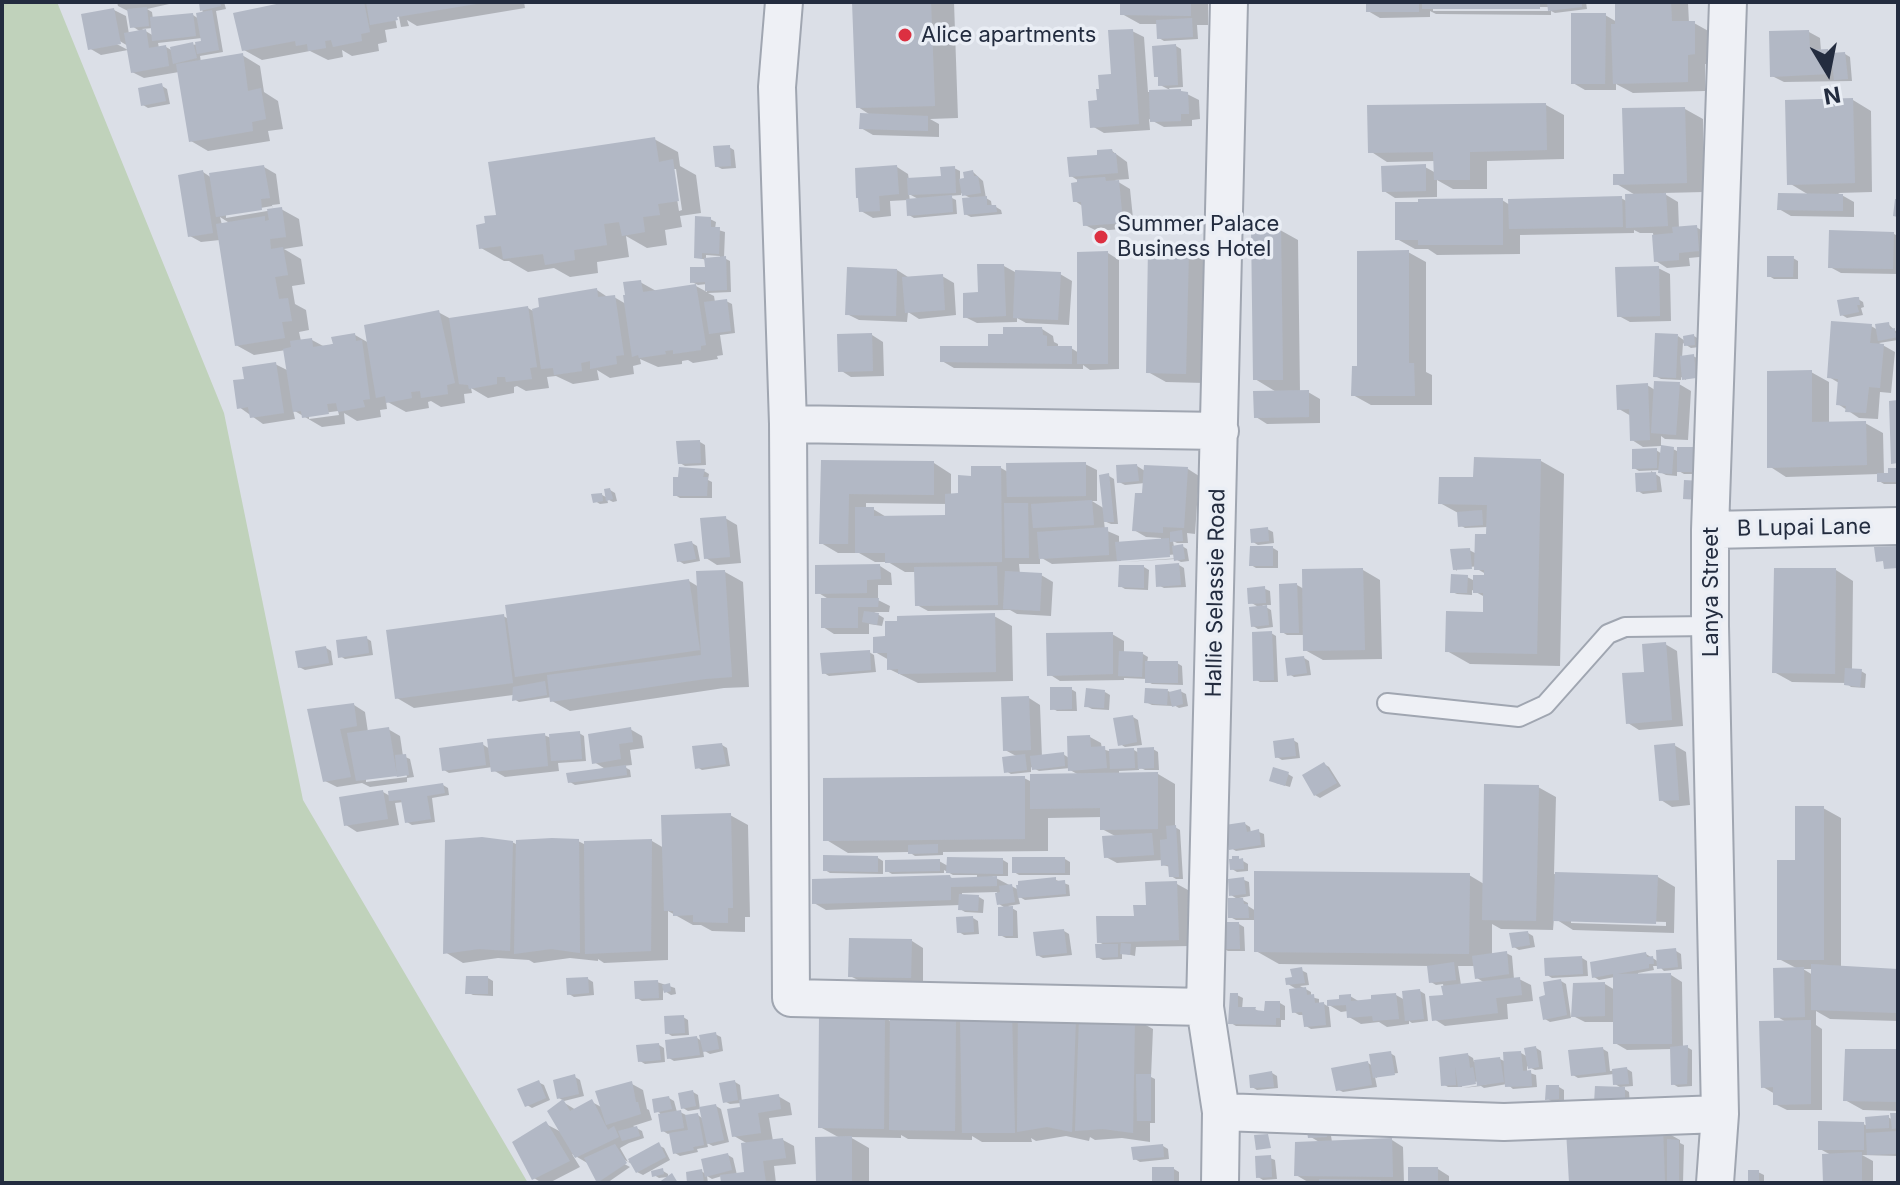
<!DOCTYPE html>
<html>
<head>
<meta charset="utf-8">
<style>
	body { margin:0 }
	#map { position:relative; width:1900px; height:1185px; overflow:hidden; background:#dbdfe7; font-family:Inter,sans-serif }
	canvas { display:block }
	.frame { position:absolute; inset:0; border:4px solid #232c3f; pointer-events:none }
	.north { position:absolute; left:1788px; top:32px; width:80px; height:80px; -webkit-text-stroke:6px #eaeef5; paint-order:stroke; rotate:170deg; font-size:22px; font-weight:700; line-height:32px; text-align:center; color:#232c3f }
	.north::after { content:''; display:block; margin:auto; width:28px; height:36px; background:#232c3f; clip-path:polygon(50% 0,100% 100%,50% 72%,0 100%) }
</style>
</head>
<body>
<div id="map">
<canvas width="1900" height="1185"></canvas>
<div class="frame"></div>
<div class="north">N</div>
</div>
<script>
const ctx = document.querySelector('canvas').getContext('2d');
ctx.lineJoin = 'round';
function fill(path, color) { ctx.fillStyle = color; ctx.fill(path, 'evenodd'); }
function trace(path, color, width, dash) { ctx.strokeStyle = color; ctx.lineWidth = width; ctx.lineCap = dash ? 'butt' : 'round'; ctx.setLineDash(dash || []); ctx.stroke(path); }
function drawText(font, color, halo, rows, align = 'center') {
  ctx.font = font + ' Inter,sans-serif'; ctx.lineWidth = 7; ctx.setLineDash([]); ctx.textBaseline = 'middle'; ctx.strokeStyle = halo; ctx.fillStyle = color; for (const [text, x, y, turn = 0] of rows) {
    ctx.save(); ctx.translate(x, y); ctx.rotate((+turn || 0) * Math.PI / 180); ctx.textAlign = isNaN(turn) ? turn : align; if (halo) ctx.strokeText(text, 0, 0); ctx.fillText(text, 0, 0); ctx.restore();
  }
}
fill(new Path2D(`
	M 2,2 L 57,2 L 224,413 L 303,800 L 528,1183 L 2,1183 Z`), '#c0d2bb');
fill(new Path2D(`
	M 117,2 L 178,2 L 147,9 L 152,12 L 153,19 L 193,15 L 199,19 L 203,14 L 201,2 L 224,2 L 226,9 L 216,11 L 223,52 L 200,56 L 201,62 L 242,55 L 260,66 L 264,92 L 278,101 L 283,129 L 268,131 L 270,141 L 208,151 L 191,141 L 179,72 L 144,78 L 132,72 L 128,46 L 113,37 L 111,41 L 128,50 L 101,55 L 89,48 L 114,10 L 126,16 L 129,34 L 141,32 L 132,26 L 130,12 L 118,6 ZM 153,28 L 154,36 L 142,29 ZM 202,38 L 203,43 L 172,49 L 173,51 L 166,47 L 159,48 L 158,43 Z
	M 296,2 L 392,2 L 397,28 L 385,30 L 387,42 L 378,44 L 379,51 L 352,56 L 342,50 L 343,57 L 328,60 L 310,51 L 262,60 L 244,50 Z
	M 396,2 L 524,2 L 525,8 L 417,26 L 407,20 L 409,26 L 401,27 Z
	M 854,2 L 954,2 L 958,118 L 930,119 L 939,124 L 939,137 L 873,135 L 861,128 L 872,116 L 858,107 Z
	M 1122,2 L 1208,2 L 1208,25 L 1197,25 L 1198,39 L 1164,41 L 1159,38 L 1158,24 L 1140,24 L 1122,14 Z
	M 1368,2 L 1586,2 L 1587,9 L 1555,13 L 1551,11 L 1551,15 L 1436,14 L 1430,11 L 1430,17 L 1380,18 L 1368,11 ZM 1433,7 L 1550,7 L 1550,11 L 1433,11 Z
	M 1617,2 L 1688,3 L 1689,23 L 1694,23 L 1712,33 L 1712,64 L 1705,64 L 1705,91 L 1633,93 L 1616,84 L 1616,90 L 1585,90 L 1573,83 L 1605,15 L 1617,22 Z
	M 1132,31 L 1144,37 L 1148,92 L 1181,91 L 1199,100 L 1200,119 L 1192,120 L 1192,126 L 1164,127 L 1149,119 L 1150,130 L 1104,133 L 1092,126 L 1099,102 L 1113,76 Z
	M 1809,32 L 1820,38 L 1821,51 L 1828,51 L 1835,55 L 1845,54 L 1850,57 L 1852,81 L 1784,82 L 1772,76 Z
	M 1176,46 L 1181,49 L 1183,87 L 1169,88 L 1170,90 L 1160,85 L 1160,78 L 1156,76 Z
	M 162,86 L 167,89 L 170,104 L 148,108 L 143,105 Z
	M 1853,100 L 1871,111 L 1872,192 L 1838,193 L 1854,202 L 1854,217 L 1791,216 L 1779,209 L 1809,195 L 1789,183 Z
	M 1546,105 L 1564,115 L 1564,159 L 1487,161 L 1487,189 L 1453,189 L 1437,180 L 1437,197 L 1395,198 L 1384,191 L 1425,167 L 1436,173 L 1435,161 L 1387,162 L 1370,151 Z
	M 1685,109 L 1703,119 L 1704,192 L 1663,193 L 1678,202 L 1679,229 L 1696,227 L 1708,234 L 1710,256 L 1689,258 L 1690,266 L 1667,268 L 1656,261 L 1653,233 L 1640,233 L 1634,230 L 1634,233 L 1520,235 L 1520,254 L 1437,255 L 1428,249 L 1415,249 L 1397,239 L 1502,200 L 1510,205 L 1621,198 L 1628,202 L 1637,196 L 1615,183 L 1626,175 Z
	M 654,139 L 678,152 L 680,166 L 696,175 L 701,213 L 680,216 L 682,227 L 665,230 L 667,245 L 647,248 L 626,236 L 629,257 L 597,262 L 598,273 L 570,277 L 554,268 L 528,272 L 509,261 L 504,261 L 481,248 L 498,216 ZM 672,169 L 676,169 L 682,210 L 679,211 Z
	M 729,147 L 734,150 L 736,168 L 722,169 L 716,166 Z
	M 1112,151 L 1127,162 L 1129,179 L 1115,180 L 1130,189 L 1134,228 L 1097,231 L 1085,225 L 1084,207 L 1075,201 L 1079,181 L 1071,176 L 1099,157 Z
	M 264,167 L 276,174 L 280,204 L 272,205 L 273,210 L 281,209 L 299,219 L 303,246 L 284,249 L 301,259 L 305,284 L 292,286 L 295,304 L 306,310 L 309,330 L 299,332 L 301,341 L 312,340 L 325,347 L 355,335 L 369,343 L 438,312 L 451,319 L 528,308 L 533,311 L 597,290 L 609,298 L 614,297 L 626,304 L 640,282 L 658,292 L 696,286 L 707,292 L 707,284 L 698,285 L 692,282 L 707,269 L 706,260 L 696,257 L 710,219 L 716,222 L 715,229 L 725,232 L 724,258 L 730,261 L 731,292 L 708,293 L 714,296 L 715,302 L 726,301 L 732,304 L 735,333 L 720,335 L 723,355 L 717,356 L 718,359 L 693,363 L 688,360 L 682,361 L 682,364 L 658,367 L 640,359 L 641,364 L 633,366 L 634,374 L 610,378 L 597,370 L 599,380 L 573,384 L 556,376 L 547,377 L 549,388 L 526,391 L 517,386 L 514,387 L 514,393 L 488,398 L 471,388 L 472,393 L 464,394 L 465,403 L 441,407 L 431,401 L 428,402 L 429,408 L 406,412 L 386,401 L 387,409 L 380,410 L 381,417 L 357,421 L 344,413 L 345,424 L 322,427 L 293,410 L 295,419 L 263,424 L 239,407 L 246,381 L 275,364 L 289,371 L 286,350 L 254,355 L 236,345 L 220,240 L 201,242 L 190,236 L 203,172 L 212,178 ZM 272,206 L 273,210 L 226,218 L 226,214 ZM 220,217 L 231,224 L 222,225 ZM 706,255 L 720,256 L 720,259 L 706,260 ZM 338,411 L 339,415 L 309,419 L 309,415 Z
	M 897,167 L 908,174 L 909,180 L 943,178 L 954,168 L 960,171 L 960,180 L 966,179 L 973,172 L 983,181 L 986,198 L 991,201 L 992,207 L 996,207 L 1001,210 L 1002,214 L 971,217 L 965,214 L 972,199 L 961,193 L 961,195 L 948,196 L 956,200 L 957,214 L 914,218 L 909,215 L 908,200 L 890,201 L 891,216 L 873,218 L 861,211 ZM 909,194 L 920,200 L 910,201 Z
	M 1280,230 L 1298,240 L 1300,392 L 1308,392 L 1320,399 L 1320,423 L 1267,424 L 1256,417 L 1278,393 L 1255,379 Z
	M 1894,234 L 1898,236 L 1898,274 L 1841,273 L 1830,267 Z
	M 1188,250 L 1206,260 L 1204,383 L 1166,382 L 1148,372 Z
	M 1408,252 L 1426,262 L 1426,372 L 1432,375 L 1432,405 L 1371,405 L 1353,395 L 1359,368 Z
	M 1108,253 L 1119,260 L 1119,369 L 1090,370 L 1083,365 L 1083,369 L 954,368 L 942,361 L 990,348 L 1042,329 L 1053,336 L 1054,342 L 1058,344 L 1058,348 L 1071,348 L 1079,353 Z
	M 1793,258 L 1798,261 L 1798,279 L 1774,279 L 1769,276 Z
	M 1004,266 L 1015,272 L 1060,274 L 1072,281 L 1069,325 L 1026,323 L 1017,318 L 1017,322 L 977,323 L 965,317 L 980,294 Z
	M 1658,268 L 1670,274 L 1671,321 L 1630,322 L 1619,316 Z
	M 897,270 L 908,277 L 942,276 L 954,283 L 956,315 L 919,319 L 908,312 L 907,322 L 859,320 L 847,314 Z
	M 1858,299 L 1863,302 L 1864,307 L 1861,308 L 1863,315 L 1847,318 L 1842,315 Z
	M 1888,324 L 1898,333 L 1898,340 L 1879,343 L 1895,352 L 1891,393 L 1880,392 L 1878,419 L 1859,418 L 1838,404 L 1839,383 L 1829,377 L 1871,326 L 1878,330 Z
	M 872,335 L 883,342 L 884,376 L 851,377 L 840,370 Z
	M 1678,336 L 1685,341 L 1694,336 L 1699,339 L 1700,347 L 1691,348 L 1683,343 L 1682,358 L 1693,356 L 1699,359 L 1700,376 L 1686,377 L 1686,380 L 1681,377 L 1681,380 L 1661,379 L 1655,376 Z
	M 1811,372 L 1829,382 L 1829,424 L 1865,423 L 1883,433 L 1884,475 L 1898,470 L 1898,484 L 1884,484 L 1879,481 L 1879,474 L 1786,477 L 1769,466 Z
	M 1679,384 L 1691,391 L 1688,440 L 1665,439 L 1661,436 L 1661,446 L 1643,447 L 1632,440 L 1631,416 L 1619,409 L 1647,385 L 1655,390 Z
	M 700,442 L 705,445 L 706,465 L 685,466 L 680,463 Z
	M 1673,449 L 1679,452 L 1693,449 L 1698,452 L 1698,474 L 1684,474 L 1677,470 L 1677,476 L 1666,475 L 1660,472 L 1661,470 L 1639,471 L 1634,468 L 1656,450 L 1662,454 Z
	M 1541,461 L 1564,474 L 1560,666 L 1470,664 L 1447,651 L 1485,614 L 1485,597 L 1472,590 L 1472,595 L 1457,594 L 1452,592 L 1467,577 L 1475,581 L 1491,577 L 1479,570 L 1482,570 L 1481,566 L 1457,568 L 1457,571 L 1455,569 L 1469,550 L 1477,554 L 1488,536 L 1488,527 L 1465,528 L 1460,525 L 1460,514 L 1440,503 L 1475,480 Z
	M 823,462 L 934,463 L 951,474 L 951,496 L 960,495 L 973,478 L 1001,468 L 1008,472 L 1085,464 L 1097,470 L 1097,501 L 1092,501 L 1105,509 L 1109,476 L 1114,479 L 1118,524 L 1111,524 L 1104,521 L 1105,530 L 1119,536 L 1119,544 L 1161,541 L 1161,538 L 1146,537 L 1134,530 L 1144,495 L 1145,483 L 1125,485 L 1119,482 L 1137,466 L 1145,471 L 1188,469 L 1199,476 L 1195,534 L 1187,533 L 1188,543 L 1177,543 L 1173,541 L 1174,547 L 1182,546 L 1187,549 L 1189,561 L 1181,562 L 1175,559 L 1123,562 L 1180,558 L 1180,554 L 1121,559 L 1121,561 L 1052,564 L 1040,557 L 1040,564 L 1019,564 L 1020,574 L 1041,575 L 1053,582 L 1051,616 L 1017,614 L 1010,610 L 928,611 L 917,605 L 916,572 L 905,572 L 888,562 L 875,562 L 859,553 L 838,553 L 821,543 ZM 866,503 L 947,504 L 947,517 L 888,518 L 873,509 L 866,509 Z
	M 704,471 L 709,474 L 708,480 L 712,482 L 712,498 L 680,498 L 675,495 Z
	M 1651,471 L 1660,477 L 1662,492 L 1643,494 L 1638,491 L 1651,474 Z
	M 610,490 L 615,493 L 617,501 L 613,502 L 607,499 L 608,503 L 600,504 L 595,501 L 602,495 L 608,498 Z
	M 725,518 L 737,525 L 741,563 L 717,565 L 706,558 Z
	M 1267,529 L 1273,532 L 1274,543 L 1258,545 L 1253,542 Z
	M 692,543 L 697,546 L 700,561 L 684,564 L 679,561 Z
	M 1273,548 L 1278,551 L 1278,568 L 1256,568 L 1251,565 Z
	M 1179,565 L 1184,568 L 1186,587 L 1164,588 L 1158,585 Z
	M 880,566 L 891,573 L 892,585 L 878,585 L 878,600 L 890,606 L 889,612 L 874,612 L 884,618 L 882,626 L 869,624 L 869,634 L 834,634 L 823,627 L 830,600 L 817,592 Z
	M 1144,567 L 1149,570 L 1148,590 L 1125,589 L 1120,586 Z
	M 1363,570 L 1380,580 L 1382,659 L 1323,660 L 1305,650 L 1305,635 L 1287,635 L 1282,632 L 1297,585 L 1304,589 Z
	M 1836,570 L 1853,581 L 1852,670 L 1861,671 L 1866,674 L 1865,688 L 1851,687 L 1846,683 L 1792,682 L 1774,672 Z
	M 725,572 L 743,582 L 749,687 L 724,688 L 570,711 L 552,701 L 552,697 L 519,702 L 514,699 L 513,695 L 414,708 L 397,698 L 503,616 L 509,619 L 689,581 L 699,587 Z
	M 1265,589 L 1270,591 L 1271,605 L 1262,605 L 1271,610 L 1273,627 L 1258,629 L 1253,626 L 1260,608 L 1250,602 Z
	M 994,616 L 1012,626 L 1013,681 L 918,683 L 889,669 L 889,660 L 875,652 Z
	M 1271,633 L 1276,636 L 1278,682 L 1260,682 L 1255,679 Z
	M 1112,634 L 1124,641 L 1124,654 L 1143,654 L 1148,657 L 1147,663 L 1177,663 L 1182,666 L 1183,685 L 1152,684 L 1147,681 L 1147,679 L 1124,678 L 1124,680 L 1060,681 L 1049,674 Z
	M 366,638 L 371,641 L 373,655 L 345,659 L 340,656 Z
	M 1665,644 L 1677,651 L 1683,726 L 1639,730 L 1628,723 L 1646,673 Z
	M 326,648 L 331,651 L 333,665 L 305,670 L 299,667 Z
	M 869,652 L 874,655 L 876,672 L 829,676 L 824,673 Z
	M 1304,658 L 1309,661 L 1311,675 L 1294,677 L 1289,674 Z
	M 1071,689 L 1076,692 L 1077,711 L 1057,711 L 1052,708 Z
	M 1168,691 L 1172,693 L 1180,691 L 1186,694 L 1188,706 L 1179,708 L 1172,704 L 1172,706 L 1152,705 L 1146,702 Z
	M 1105,692 L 1110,695 L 1109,710 L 1092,709 L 1086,706 Z
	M 1029,698 L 1040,705 L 1042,757 L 1063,754 L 1069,758 L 1090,737 L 1101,743 L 1102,749 L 1109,751 L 1134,750 L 1139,753 L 1153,749 L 1158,752 L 1159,770 L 1145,770 L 1139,767 L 1139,770 L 1119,771 L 1119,775 L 1158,774 L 1175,784 L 1175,827 L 1180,830 L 1183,879 L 1176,879 L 1171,876 L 1170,867 L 1163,865 L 1163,860 L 1117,863 L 1106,857 L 1117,837 L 1102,829 L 1102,817 L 1048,818 L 1048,851 L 943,852 L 943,855 L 915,856 L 909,852 L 848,853 L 825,839 L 1024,778 L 1032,782 L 1079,775 L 1070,770 L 1070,768 L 1039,771 L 1031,767 L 1031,772 L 1011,774 L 1006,771 L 1018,757 L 1005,750 Z
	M 354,705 L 365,712 L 368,732 L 388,729 L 400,736 L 403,756 L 410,759 L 414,777 L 407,778 L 407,782 L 370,787 L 362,783 L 337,787 L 325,781 L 309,711 ZM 406,773 L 407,777 L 366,782 L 366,778 Z
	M 1133,717 L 1138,720 L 1142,745 L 1125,747 L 1120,744 Z
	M 630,729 L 642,736 L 644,748 L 630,750 L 632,765 L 623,766 L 630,770 L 631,777 L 575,785 L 570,782 L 607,770 L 594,762 Z
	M 579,733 L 584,736 L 586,761 L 558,763 L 559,771 L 505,777 L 493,770 L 493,767 L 449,773 L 444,770 L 482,744 L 490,749 L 544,735 L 551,738 Z
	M 1293,740 L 1298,743 L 1300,758 L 1282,760 L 1277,757 Z
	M 722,745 L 727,748 L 730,766 L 702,770 L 697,767 Z
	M 1674,745 L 1686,752 L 1690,805 L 1672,807 L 1661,800 Z
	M 1324,764 L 1329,767 L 1341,786 L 1320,798 L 1315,795 Z
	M 1288,774 L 1293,777 L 1290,787 L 1276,783 Z
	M 443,785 L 448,788 L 449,795 L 432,798 L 435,822 L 412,825 L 407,822 L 404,802 L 395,803 L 399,825 L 357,832 L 346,825 L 383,792 L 390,796 Z
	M 1538,787 L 1556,797 L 1554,874 L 1658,877 L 1675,887 L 1674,933 L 1573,930 L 1554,918 L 1553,930 L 1501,929 L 1492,924 L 1492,955 L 1506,953 L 1512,956 L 1514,979 L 1519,979 L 1531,985 L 1533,1001 L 1507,1004 L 1508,1019 L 1445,1026 L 1434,1019 L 1445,997 L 1443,984 L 1436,985 L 1431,982 L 1429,966 L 1279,964 L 1256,951 L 1256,920 L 1236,920 L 1230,917 L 1239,900 L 1231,895 L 1244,880 L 1249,882 L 1250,896 L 1239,898 L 1248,903 L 1248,906 L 1256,911 L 1469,875 L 1484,884 ZM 1571,919 L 1666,922 L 1666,926 L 1571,923 ZM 1458,966 L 1476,966 L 1477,978 L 1485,983 L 1461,985 Z
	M 1823,808 L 1841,818 L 1841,968 L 1898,971 L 1898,1021 L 1830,1019 L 1816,1011 L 1816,1025 L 1822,1029 L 1822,1110 L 1787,1110 L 1775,1104 L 1775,1094 L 1763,1087 L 1786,1022 L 1776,1016 L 1798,969 L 1779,959 L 1797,862 ZM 1803,969 L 1813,969 L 1813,975 Z
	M 730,815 L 748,825 L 750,917 L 745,917 L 745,932 L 712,931 L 701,925 L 693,925 L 668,911 L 668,960 L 604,963 L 598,959 L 598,961 L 570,958 L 534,963 L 529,960 L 498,958 L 463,963 L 445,952 L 512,842 L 518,845 L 578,841 L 586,845 L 652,841 L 664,848 Z
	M 1245,824 L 1250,827 L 1251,833 L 1259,832 L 1264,834 L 1265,847 L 1236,851 L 1231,848 Z
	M 878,858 L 883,861 L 883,874 L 830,873 L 825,870 Z
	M 1238,858 L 1248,864 L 1248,871 L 1237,872 L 1232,869 Z
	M 1065,859 L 1070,862 L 1070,875 L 1019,875 L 1014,872 Z
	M 1003,860 L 1008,863 L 1008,876 L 992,876 L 1019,890 L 1056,880 L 1069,885 L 1070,896 L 1025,900 L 1018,896 L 1020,904 L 1008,906 L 1017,911 L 1018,938 L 1006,938 L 1000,935 L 1007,909 L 999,904 L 997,892 L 962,893 L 962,896 L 979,897 L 984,900 L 983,913 L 965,912 L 960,909 L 960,905 L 826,910 L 814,903 L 950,877 L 954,879 L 977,879 L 977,875 L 953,875 L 944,870 L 944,873 L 892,874 L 887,871 L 939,861 L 948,866 Z
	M 1177,884 L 1188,890 L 1190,946 L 1136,947 L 1135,956 L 1122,953 L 1122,959 L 1103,960 L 1097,957 L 1106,946 L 1099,942 L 1136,917 Z
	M 1222,911 L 1227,914 L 1226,924 L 1239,924 L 1244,927 L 1245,951 L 1228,951 L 1222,948 Z
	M 973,918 L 978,921 L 979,934 L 964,935 L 959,932 Z
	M 1064,931 L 1069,934 L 1072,955 L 1043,958 L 1037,955 Z
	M 1528,933 L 1533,936 L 1535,947 L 1519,950 L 1514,947 Z
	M 912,941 L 923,948 L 923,983 L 862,982 L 850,976 Z
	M 1676,951 L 1681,954 L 1682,969 L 1664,971 L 1659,966 L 1653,966 L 1654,970 L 1638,973 L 1638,975 L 1671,975 L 1682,982 L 1683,1048 L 1687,1047 L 1692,1050 L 1692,1086 L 1678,1087 L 1673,1084 L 1672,1049 L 1627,1050 L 1615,1043 L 1615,1022 L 1585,1022 L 1573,1016 L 1605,984 L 1615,990 L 1615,977 L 1599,980 L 1594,977 L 1646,954 L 1659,962 Z
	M 1582,958 L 1587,961 L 1588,976 L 1552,978 L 1547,975 Z
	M 1301,970 L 1307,973 L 1309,985 L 1300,986 L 1311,992 L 1311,997 L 1319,999 L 1319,1005 L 1324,1004 L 1329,1007 L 1331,1027 L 1311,1029 L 1306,1026 L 1304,1015 L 1299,1015 L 1294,1012 L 1298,990 L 1288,984 Z
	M 488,978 L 493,981 L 493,996 L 473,995 L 467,992 Z
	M 588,979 L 593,982 L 594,995 L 574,997 L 569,994 Z
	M 1561,981 L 1566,984 L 1571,1018 L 1550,1022 L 1545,1019 Z
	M 657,982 L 675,988 L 676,994 L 671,995 L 663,990 L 663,1000 L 642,1001 L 637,998 Z
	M 1420,991 L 1425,994 L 1428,1021 L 1412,1023 L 1409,1021 L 1409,1024 L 1387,1027 L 1379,1022 L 1361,1024 L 1349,1017 L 1348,1011 L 1341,1012 L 1329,1005 L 1350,996 L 1360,1002 L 1396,995 L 1405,1000 Z
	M 1237,995 L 1243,998 L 1242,1009 L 1255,1009 L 1261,1013 L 1280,1003 L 1285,1006 L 1285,1020 L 1281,1020 L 1281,1027 L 1236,1026 L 1231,1023 Z
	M 683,1017 L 688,1020 L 689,1035 L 672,1036 L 667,1033 Z
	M 1012,1017 L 1020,1022 L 1135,1019 L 1153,1029 L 1151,1077 L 1155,1079 L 1155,1123 L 1150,1123 L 1150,1142 L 1122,1138 L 1095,1140 L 1090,1137 L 1089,1141 L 1066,1136 L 1036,1141 L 1031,1138 L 1032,1142 L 982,1142 L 972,1136 L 972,1140 L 908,1139 L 901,1135 L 901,1138 L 850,1137 L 869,1148 L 869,1183 L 818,1183 L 840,1138 L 820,1127 L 885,1018 L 892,1022 Z
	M 715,1034 L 721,1037 L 723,1051 L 710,1054 L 703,1050 L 704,1057 L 674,1061 L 669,1058 L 697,1038 L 702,1041 Z
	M 659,1045 L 664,1048 L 665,1062 L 645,1064 L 640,1061 Z
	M 1536,1048 L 1541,1051 L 1543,1069 L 1535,1070 L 1527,1066 L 1527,1072 L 1536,1075 L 1537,1087 L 1513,1089 L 1507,1084 L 1484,1088 L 1481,1086 L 1463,1088 L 1487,1084 L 1486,1080 L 1462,1084 L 1462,1087 L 1448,1087 L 1443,1084 L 1441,1059 L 1468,1055 L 1473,1058 L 1474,1062 L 1500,1059 L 1506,1062 L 1521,1053 L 1528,1057 Z
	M 1603,1049 L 1608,1052 L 1610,1071 L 1627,1069 L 1632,1072 L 1633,1086 L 1621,1087 L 1629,1092 L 1630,1105 L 1601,1105 L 1623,1089 L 1615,1084 L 1614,1074 L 1578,1078 L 1573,1075 Z
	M 1898,1052 L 1898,1111 L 1863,1110 L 1845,1100 Z
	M 1390,1053 L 1395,1056 L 1398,1073 L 1377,1076 L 1377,1078 L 1375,1077 L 1377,1087 L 1343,1092 L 1337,1089 L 1368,1063 L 1373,1066 Z
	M 1272,1073 L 1277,1076 L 1278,1088 L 1257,1090 L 1252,1087 Z
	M 575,1077 L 580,1080 L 584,1096 L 564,1101 L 559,1098 Z
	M 538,1082 L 544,1085 L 550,1100 L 532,1108 L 527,1105 Z
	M 735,1082 L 740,1085 L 742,1102 L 778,1096 L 790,1103 L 792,1115 L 769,1118 L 773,1141 L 783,1140 L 794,1146 L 796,1164 L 774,1166 L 776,1183 L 723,1183 L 722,1176 L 712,1179 L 707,1176 L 708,1183 L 689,1183 L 701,1171 L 706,1174 L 728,1155 L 733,1158 L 737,1175 L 747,1176 L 748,1144 L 734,1136 L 742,1109 L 741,1103 L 730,1104 L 724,1101 Z
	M 632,1084 L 643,1090 L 647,1109 L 649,1110 L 652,1120 L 633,1126 L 642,1131 L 644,1138 L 629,1143 L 620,1148 L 628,1162 L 658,1145 L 664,1148 L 670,1160 L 643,1175 L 637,1172 L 634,1165 L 619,1157 L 617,1160 L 630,1167 L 607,1183 L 600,1183 L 589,1164 L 572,1154 L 580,1167 L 549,1183 L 542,1183 L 534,1178 L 546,1124 L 563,1133 L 563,1102 L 576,1110 L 592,1102 L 603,1108 Z
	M 1559,1087 L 1564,1090 L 1564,1101 L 1553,1102 L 1548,1099 Z
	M 693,1092 L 698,1095 L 700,1109 L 688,1111 L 683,1108 Z
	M 669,1098 L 674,1101 L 677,1112 L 680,1112 L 686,1115 L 686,1117 L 698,1115 L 703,1119 L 716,1106 L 721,1109 L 729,1142 L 713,1146 L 707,1143 L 708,1147 L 697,1149 L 698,1152 L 680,1156 L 675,1153 L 671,1133 L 668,1134 L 663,1131 L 660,1113 L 656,1111 Z
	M 1898,1115 L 1898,1156 L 1862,1155 L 1873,1161 L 1873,1183 L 1825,1183 L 1831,1155 L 1820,1149 L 1863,1124 L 1868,1126 L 1888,1117 L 1893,1120 Z
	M 1329,1123 L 1332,1142 L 1392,1140 L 1403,1147 L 1404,1183 L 1321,1183 L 1308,1182 L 1296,1175 L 1321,1143 L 1309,1136 Z
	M 1662,1130 L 1680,1140 L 1680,1143 L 1684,1145 L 1683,1183 L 1571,1183 Z
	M 1163,1146 L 1168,1149 L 1169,1159 L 1140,1162 L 1135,1159 Z
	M 1270,1158 L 1275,1160 L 1277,1179 L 1263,1180 L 1258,1177 Z
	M 1174,1169 L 1179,1172 L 1179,1183 L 1154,1183 Z
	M 1438,1169 L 1449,1176 L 1449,1183 L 1410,1183 Z
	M 663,1171 L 668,1174 L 668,1177 L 659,1178 L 654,1175 Z
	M 1758,1172 L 1764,1175 L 1764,1183 L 1750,1183 Z`), '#0003');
fill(new Path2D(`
	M 199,2 L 220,2 L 221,6 L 200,11 Z
	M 286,2 L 364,2 L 370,32 L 361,34 L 362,41 L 333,47 L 331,40 L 325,41 L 326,48 L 308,51 L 307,44 L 296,46 L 295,41 L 242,51 L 233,13 Z
	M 366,2 L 475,2 L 476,4 L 397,17 L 398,20 L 370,25 Z
	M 852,2 L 931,2 L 935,106 L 856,108 Z
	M 1120,2 L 1191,2 L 1191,16 L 1120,15 Z
	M 1366,2 L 1419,2 L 1419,12 L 1366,12 Z
	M 1422,2 L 1540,2 L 1540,9 L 1422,9 Z
	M 1547,2 L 1582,2 L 1582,7 L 1548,11 Z
	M 1615,2 L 1671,2 L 1672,21 L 1695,21 L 1695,54 L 1688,55 L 1688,82 L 1613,84 L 1611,24 L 1615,24 Z
	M 147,7 L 149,26 L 130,28 L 127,9 Z
	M 114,8 L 121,44 L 88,50 L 81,14 Z
	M 212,10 L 219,50 L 197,54 L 195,42 L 201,41 L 196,13 Z
	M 193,13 L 196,36 L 152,41 L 150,17 Z
	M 1571,13 L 1606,13 L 1605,84 L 1571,84 Z
	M 1192,18 L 1193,37 L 1157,39 L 1156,20 Z
	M 146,29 L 149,48 L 166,45 L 169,66 L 131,73 L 124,33 Z
	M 1133,29 L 1139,124 L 1090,128 L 1088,101 L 1097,100 L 1096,89 L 1099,89 L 1098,75 L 1111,74 L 1108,30 Z
	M 1809,30 L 1810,50 L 1828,49 L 1829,74 L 1770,77 L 1769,31 Z
	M 193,42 L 197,58 L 173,64 L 170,47 Z
	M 1176,44 L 1178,85 L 1158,86 L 1158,77 L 1154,77 L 1152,46 Z
	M 1845,52 L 1848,79 L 1834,80 L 1831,53 Z
	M 243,53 L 248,91 L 261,88 L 266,119 L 252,122 L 253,131 L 189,142 L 176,64 Z
	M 162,83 L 166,101 L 141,106 L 138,88 Z
	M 1181,89 L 1181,91 L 1188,92 L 1189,114 L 1181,114 L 1181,121 L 1150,122 L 1149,90 Z
	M 1853,98 L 1855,183 L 1787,185 L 1785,100 Z
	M 1546,103 L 1547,150 L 1470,152 L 1470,180 L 1434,180 L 1433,152 L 1368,153 L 1367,105 Z
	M 1685,107 L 1687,183 L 1613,185 L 1613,174 L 1624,174 L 1622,108 Z
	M 860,113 L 928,116 L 928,131 L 859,129 Z
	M 655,137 L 659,162 L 673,159 L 679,201 L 658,204 L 660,215 L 643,217 L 645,232 L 622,236 L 619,222 L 604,224 L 607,245 L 574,250 L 575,260 L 545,265 L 543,254 L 503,259 L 501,246 L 479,249 L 476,225 L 485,223 L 484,216 L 496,215 L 488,162 Z
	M 730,145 L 731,166 L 715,167 L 713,146 Z
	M 1112,149 L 1113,153 L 1116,153 L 1118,173 L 1069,177 L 1067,157 L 1097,155 L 1097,150 Z
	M 1426,164 L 1426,191 L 1382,192 L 1381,166 Z
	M 264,165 L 270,198 L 261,199 L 262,210 L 216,217 L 209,173 Z
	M 897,165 L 899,194 L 879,196 L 880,211 L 859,212 L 858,198 L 856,198 L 855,168 Z
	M 955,166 L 956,193 L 908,195 L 907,178 L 941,176 L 940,167 Z
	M 203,170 L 213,233 L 188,237 L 178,175 Z
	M 973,170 L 974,176 L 978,176 L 981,193 L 962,196 L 959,179 L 964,178 L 963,172 Z
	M 1105,177 L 1106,181 L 1119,180 L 1123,223 L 1083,226 L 1081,202 L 1073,202 L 1071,183 L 1077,182 L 1077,179 Z
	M 1666,193 L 1668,226 L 1626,228 L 1625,194 Z
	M 1778,193 L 1843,194 L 1843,211 L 1777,210 Z
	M 952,195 L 953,212 L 907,216 L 906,199 Z
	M 987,196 L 987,205 L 996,205 L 997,212 L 964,215 L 962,198 Z
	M 1622,196 L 1623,227 L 1509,229 L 1508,199 Z
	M 1503,198 L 1503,245 L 1418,245 L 1418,240 L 1395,240 L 1395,202 L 1418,202 L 1418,199 Z
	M 1895,199 L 1898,199 L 1898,217 L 1893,216 Z
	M 282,207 L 286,237 L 270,239 L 271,249 L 283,247 L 288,275 L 275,277 L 279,299 L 288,298 L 292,321 L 282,322 L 285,338 L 235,346 L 216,224 L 265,216 L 265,221 L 269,220 L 267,209 Z
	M 695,216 L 711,217 L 711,227 L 720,227 L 719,254 L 702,253 L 702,259 L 694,258 Z
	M 1697,225 L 1699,251 L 1679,253 L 1679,260 L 1654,262 L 1652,235 L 1673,233 L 1672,227 Z
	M 1251,228 L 1281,228 L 1283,380 L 1253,380 Z
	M 1829,230 L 1894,232 L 1893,269 L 1828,268 Z
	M 1148,247 L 1189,248 L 1186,374 L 1146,373 Z
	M 1409,250 L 1409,363 L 1414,363 L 1415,396 L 1351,396 L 1352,366 L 1357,366 L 1357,251 Z
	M 1108,251 L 1108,364 L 1077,364 L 1077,252 Z
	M 726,256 L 727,290 L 705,291 L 705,282 L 690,283 L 690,267 L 705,267 L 704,258 Z
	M 1767,256 L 1794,256 L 1793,277 L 1767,277 Z
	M 977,264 L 1004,264 L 1006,316 L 963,318 L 963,293 L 978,292 Z
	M 1659,266 L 1660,316 L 1617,317 L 1615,267 Z
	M 847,267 L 897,269 L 896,316 L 845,315 Z
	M 1015,270 L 1061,272 L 1058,320 L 1013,318 Z
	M 943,274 L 945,310 L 905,313 L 902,277 Z
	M 641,280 L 643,292 L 696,284 L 706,345 L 701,346 L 701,350 L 673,354 L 673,350 L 665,351 L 666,354 L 639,358 L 638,355 L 632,357 L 623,295 L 625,295 L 623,282 Z
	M 597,288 L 598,297 L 615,295 L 624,355 L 616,356 L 617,364 L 590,369 L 590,361 L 581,363 L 582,371 L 554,375 L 553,368 L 541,369 L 532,309 L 539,307 L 538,298 Z
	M 1855,297 L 1859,297 L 1860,305 L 1857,305 L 1859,312 L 1840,316 L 1837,300 Z
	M 727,299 L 731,331 L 709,334 L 704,302 Z
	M 528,306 L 537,367 L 530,368 L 532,379 L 506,382 L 505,377 L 497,377 L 497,384 L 469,389 L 468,385 L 459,384 L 449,318 Z
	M 439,310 L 455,383 L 447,385 L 448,394 L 421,398 L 420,391 L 411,392 L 412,398 L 386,403 L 385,396 L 376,398 L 364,325 Z
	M 1831,321 L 1872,324 L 1870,343 L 1884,344 L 1880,388 L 1869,387 L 1866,413 L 1845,412 L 1846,406 L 1836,405 L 1838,379 L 1827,378 Z
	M 1889,322 L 1890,329 L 1895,328 L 1895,333 L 1898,333 L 1898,337 L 1878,341 L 1875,324 Z
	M 1003,327 L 1042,327 L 1043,335 L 1047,336 L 1047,346 L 1072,346 L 1072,364 L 940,362 L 940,346 L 988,346 L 988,334 L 1003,334 Z
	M 355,333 L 356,341 L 362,340 L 370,399 L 363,400 L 365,407 L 338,412 L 336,403 L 327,404 L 329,414 L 302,418 L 301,411 L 293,412 L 283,349 L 291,347 L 290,341 L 312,338 L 313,347 L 333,344 L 331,337 Z
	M 872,333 L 873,371 L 838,372 L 837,334 Z
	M 1655,333 L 1678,334 L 1676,378 L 1653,377 Z
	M 1694,334 L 1695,345 L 1684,346 L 1683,336 Z
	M 1694,354 L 1696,378 L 1682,380 L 1680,356 Z
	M 276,362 L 284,413 L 250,418 L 248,407 L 237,409 L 233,380 L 244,379 L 242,367 Z
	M 1812,370 L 1812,422 L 1866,421 L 1867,465 L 1767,468 L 1767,371 Z
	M 1654,381 L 1680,382 L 1676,435 L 1651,433 Z
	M 1648,383 L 1650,440 L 1630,441 L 1629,409 L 1617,410 L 1616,385 Z
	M 1309,390 L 1309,417 L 1254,418 L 1253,391 Z
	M 1898,400 L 1898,463 L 1891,464 L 1889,401 Z
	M 700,440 L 701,463 L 678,464 L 676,441 Z
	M 1661,445 L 1674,447 L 1672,474 L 1658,473 Z
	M 1677,447 L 1694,447 L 1694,472 L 1677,472 Z
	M 1657,448 L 1657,468 L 1632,469 L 1632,449 Z
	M 1474,457 L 1541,459 L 1537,654 L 1445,652 L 1446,611 L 1483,612 L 1483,593 L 1473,593 L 1473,575 L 1484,575 L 1484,570 L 1474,570 L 1475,534 L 1486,534 L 1487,505 L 1438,504 L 1439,477 L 1473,477 Z
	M 821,460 L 934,461 L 934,495 L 849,494 L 848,544 L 819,544 Z
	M 1086,462 L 1086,496 L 1007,497 L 1006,463 Z
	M 1137,464 L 1139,481 L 1117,483 L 1116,465 Z
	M 1144,465 L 1188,467 L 1184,528 L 1163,527 L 1163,533 L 1132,531 L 1135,493 L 1142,493 Z
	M 971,466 L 1001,466 L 1002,562 L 885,563 L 885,553 L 855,553 L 855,507 L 874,507 L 874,516 L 945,515 L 945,494 L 958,493 L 958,475 L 971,476 Z
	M 679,467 L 705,469 L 703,477 L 708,477 L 707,496 L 673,496 L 673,477 L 678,477 Z
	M 1888,468 L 1898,468 L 1898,482 L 1877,482 L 1877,473 L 1888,473 Z
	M 1656,472 L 1657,490 L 1636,492 L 1635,473 Z
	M 1109,473 L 1114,522 L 1104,522 L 1099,475 Z
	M 1684,480 L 1702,481 L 1700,500 L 1683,499 Z
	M 610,488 L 613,499 L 606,501 L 604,489 Z
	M 602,493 L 603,501 L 593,503 L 591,494 Z
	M 1092,500 L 1094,525 L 1033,528 L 1031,504 Z
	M 1004,503 L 1028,503 L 1029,558 L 1005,558 Z
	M 1482,510 L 1483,525 L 1458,527 L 1457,512 Z
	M 726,516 L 730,557 L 704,559 L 700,518 Z
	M 1108,527 L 1109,555 L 1039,559 L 1037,532 Z
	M 1268,527 L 1269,541 L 1251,543 L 1250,529 Z
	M 1182,530 L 1183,541 L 1170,542 L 1170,532 Z
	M 1169,538 L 1170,557 L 1117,561 L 1115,542 Z
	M 692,541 L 696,559 L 677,562 L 674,544 Z
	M 1183,544 L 1185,559 L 1174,561 L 1172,546 Z
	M 1250,546 L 1273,546 L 1273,566 L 1249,566 Z
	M 1898,546 L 1898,568 L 1884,569 L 1883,561 L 1876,562 L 1874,547 Z
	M 1470,548 L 1472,569 L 1453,570 L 1450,549 Z
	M 1179,563 L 1181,585 L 1156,587 L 1155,565 Z
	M 880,564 L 881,579 L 867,580 L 867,593 L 815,594 L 815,565 Z
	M 1119,565 L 1144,565 L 1144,588 L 1118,587 Z
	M 997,566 L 998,605 L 915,606 L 914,567 Z
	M 1363,568 L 1365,650 L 1303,651 L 1302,569 Z
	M 1774,568 L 1836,568 L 1835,674 L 1772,673 Z
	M 725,570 L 732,677 L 705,679 L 550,702 L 547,675 L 701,655 L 696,571 Z
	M 1005,571 L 1042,573 L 1040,611 L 1003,609 Z
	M 1451,574 L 1468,575 L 1467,593 L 1450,593 Z
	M 689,579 L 700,650 L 515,677 L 505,605 Z
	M 1297,583 L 1299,633 L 1280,633 L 1279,584 Z
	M 1265,586 L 1266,603 L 1248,604 L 1247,588 Z
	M 821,598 L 879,598 L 878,607 L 858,607 L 858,628 L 821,628 Z
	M 1267,605 L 1269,625 L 1251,627 L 1249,607 Z
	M 864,611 L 879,613 L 877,625 L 862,622 Z
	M 995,613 L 996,672 L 898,674 L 898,669 L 887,670 L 887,653 L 873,653 L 873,637 L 885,636 L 885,621 L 897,621 L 897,616 Z
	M 504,614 L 513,683 L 395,699 L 386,630 Z
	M 1272,631 L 1274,680 L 1253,681 L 1252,632 Z
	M 1113,632 L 1113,674 L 1047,676 L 1046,633 Z
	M 367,636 L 369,653 L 338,658 L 336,640 Z
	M 1666,642 L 1672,720 L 1626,724 L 1622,673 L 1644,672 L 1642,644 Z
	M 326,646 L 329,663 L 298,668 L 295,651 Z
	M 870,650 L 871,670 L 822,674 L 820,653 Z
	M 1119,651 L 1143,652 L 1142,677 L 1118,676 Z
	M 1304,656 L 1307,673 L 1287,676 L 1285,658 Z
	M 1145,661 L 1178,661 L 1178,683 L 1145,683 Z
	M 1845,668 L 1862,669 L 1860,687 L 1844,685 Z
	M 545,681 L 547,695 L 512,701 L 513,687 Z
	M 1050,687 L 1072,687 L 1072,709 L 1050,710 Z
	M 1086,688 L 1105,690 L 1104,708 L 1084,707 Z
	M 1145,688 L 1168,689 L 1167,705 L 1144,703 Z
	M 1181,689 L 1183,704 L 1172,707 L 1169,692 Z
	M 1029,696 L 1031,750 L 1003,751 L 1001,697 Z
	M 354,703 L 357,726 L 340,729 L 351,777 L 323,782 L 307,709 Z
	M 1133,715 L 1137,742 L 1118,746 L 1113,718 Z
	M 389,727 L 397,776 L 356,781 L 347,733 Z
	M 631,727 L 633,742 L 619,744 L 621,759 L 592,764 L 588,734 Z
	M 580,731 L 582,759 L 551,761 L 549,734 Z
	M 545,733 L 548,766 L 491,772 L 487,739 Z
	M 1090,735 L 1091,747 L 1105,746 L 1107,768 L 1068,771 L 1067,736 Z
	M 1294,738 L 1296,756 L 1275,758 L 1273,741 Z
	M 483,742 L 486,765 L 442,771 L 439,748 Z
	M 722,743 L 726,764 L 695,769 L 692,746 Z
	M 1675,743 L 1679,800 L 1659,801 L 1654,745 Z
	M 1154,747 L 1154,768 L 1138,769 L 1137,748 Z
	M 1134,748 L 1135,768 L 1110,769 L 1109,749 Z
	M 1064,752 L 1065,766 L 1032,770 L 1030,756 Z
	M 406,754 L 409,775 L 397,777 L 395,755 Z
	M 1025,754 L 1027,770 L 1004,773 L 1002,757 Z
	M 1324,762 L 1337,783 L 1314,796 L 1302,775 Z
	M 626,765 L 627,775 L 568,783 L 566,773 Z
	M 1273,767 L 1289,772 L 1285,786 L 1269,781 Z
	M 1158,772 L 1158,829 L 1100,830 L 1100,808 L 1030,809 L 1030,774 Z
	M 1025,776 L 1025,839 L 823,841 L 823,778 Z
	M 443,783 L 445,793 L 427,796 L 431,819 L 405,823 L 401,800 L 389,801 L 388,791 Z
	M 1484,784 L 1539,785 L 1536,921 L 1482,920 Z
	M 383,790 L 388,819 L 344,826 L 339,797 Z
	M 1795,806 L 1824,806 L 1824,960 L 1777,960 L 1777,860 L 1795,860 Z
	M 731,813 L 733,908 L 728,908 L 728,923 L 693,922 L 693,915 L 673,916 L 673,911 L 664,911 L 661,815 Z
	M 1245,822 L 1247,832 L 1259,829 L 1261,845 L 1229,850 L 1225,825 Z
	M 1176,825 L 1179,877 L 1169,877 L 1168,865 L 1161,866 L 1160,840 L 1167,839 L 1166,826 Z
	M 1152,833 L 1154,855 L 1104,858 L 1102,836 Z
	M 482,837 L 513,841 L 510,951 L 479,949 L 443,954 L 445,840 Z
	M 552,838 L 579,839 L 580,953 L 551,949 L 514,954 L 516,840 Z
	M 652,839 L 651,951 L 585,954 L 584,841 Z
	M 938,844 L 938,853 L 908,854 L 908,845 Z
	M 823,855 L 878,856 L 878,872 L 823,871 Z
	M 1232,856 L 1239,856 L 1239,859 L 1243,858 L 1244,869 L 1230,870 L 1229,859 L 1232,859 Z
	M 947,857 L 1003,858 L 1003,874 L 946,873 Z
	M 1012,857 L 1065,857 L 1065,873 L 1012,873 Z
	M 940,859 L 940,871 L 885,872 L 885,860 Z
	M 1254,871 L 1470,873 L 1469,954 L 1254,952 Z
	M 1555,872 L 1658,875 L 1656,924 L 1553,921 Z
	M 950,875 L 951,878 L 997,876 L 997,886 L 951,887 L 951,900 L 812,904 L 812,879 Z
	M 1056,877 L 1056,881 L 1065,880 L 1066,894 L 1018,898 L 1016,885 L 1018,885 L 1018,881 Z
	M 1244,877 L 1246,894 L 1229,896 L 1228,879 Z
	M 1177,881 L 1179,940 L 1097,943 L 1096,916 L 1134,916 L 1133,905 L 1146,905 L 1145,882 Z
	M 1012,884 L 1015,902 L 997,905 L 995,893 L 1000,892 L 999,886 Z
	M 959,894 L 979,895 L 978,911 L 958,910 Z
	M 1228,898 L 1243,898 L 1244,904 L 1248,904 L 1249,918 L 1228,918 Z
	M 1013,906 L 1013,936 L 998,936 L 998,907 Z
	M 973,916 L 974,932 L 957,933 L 956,917 Z
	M 1220,922 L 1239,922 L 1240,949 L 1220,949 Z
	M 1064,929 L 1067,953 L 1036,956 L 1033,932 Z
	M 1528,931 L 1530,945 L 1512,948 L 1509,933 Z
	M 849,938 L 912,939 L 911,978 L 848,977 Z
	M 1121,943 L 1131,944 L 1130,955 L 1120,954 Z
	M 1095,944 L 1118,944 L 1118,957 L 1096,958 Z
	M 1676,948 L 1678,967 L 1657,969 L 1656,950 Z
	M 1507,951 L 1509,974 L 1475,979 L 1472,956 Z
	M 1646,952 L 1647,957 L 1653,956 L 1654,964 L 1649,964 L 1649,968 L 1617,974 L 1671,973 L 1672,1044 L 1613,1044 L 1613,974 L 1592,978 L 1590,962 Z
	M 1582,956 L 1583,974 L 1545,976 L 1544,958 Z
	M 1454,962 L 1456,980 L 1429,983 L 1427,966 Z
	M 1811,964 L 1898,969 L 1898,1013 L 1811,1010 Z
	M 1302,967 L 1305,983 L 1286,985 L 1285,978 L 1292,977 L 1290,969 Z
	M 1804,967 L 1805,1017 L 1774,1018 L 1773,968 Z
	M 466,976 L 488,976 L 488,994 L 465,994 Z
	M 588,977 L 589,993 L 567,995 L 566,978 Z
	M 1520,977 L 1522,995 L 1496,998 L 1498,1013 L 1432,1021 L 1429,996 L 1443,995 L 1441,986 Z
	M 1561,979 L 1567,1015 L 1543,1020 L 1539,997 L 1545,995 L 1543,982 Z
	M 658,980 L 659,998 L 635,999 L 634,981 Z
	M 1605,982 L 1605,1016 L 1571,1017 L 1573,983 Z
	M 670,983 L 671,991 L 664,993 L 662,985 Z
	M 1306,987 L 1307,995 L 1314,994 L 1315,1003 L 1324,1002 L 1326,1025 L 1304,1027 L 1302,1012 L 1292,1013 L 1289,989 Z
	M 1420,989 L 1424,1019 L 1405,1021 L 1402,991 Z
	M 1230,993 L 1238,993 L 1238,1007 L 1256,1007 L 1255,1010 L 1264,1011 L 1265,1001 L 1280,1001 L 1280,1018 L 1276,1018 L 1276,1025 L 1228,1024 Z
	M 1396,993 L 1399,1019 L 1373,1021 L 1372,1016 L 1347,1018 L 1346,1005 L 1327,1006 L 1327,1000 L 1339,999 L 1339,995 L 1351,994 L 1351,1001 L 1371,999 L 1371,995 Z
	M 890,1014 L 956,1015 L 955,1131 L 889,1130 Z
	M 684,1015 L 685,1033 L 665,1034 L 664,1016 Z
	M 819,1015 L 885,1016 L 884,1129 L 818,1128 Z
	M 960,1015 L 1012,1015 L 1015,1133 L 962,1133 Z
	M 1018,1016 L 1076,1016 L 1072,1132 L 1047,1127 L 1017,1132 Z
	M 1135,1017 L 1133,1133 L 1103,1129 L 1075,1131 L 1079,1019 Z
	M 1811,1020 L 1811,1104 L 1773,1105 L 1773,1087 L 1761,1088 L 1759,1021 Z
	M 716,1032 L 719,1049 L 703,1052 L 699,1035 Z
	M 697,1036 L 700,1055 L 667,1059 L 665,1040 Z
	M 659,1043 L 661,1060 L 638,1062 L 636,1045 Z
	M 1688,1045 L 1687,1084 L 1671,1085 L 1670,1047 Z
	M 1536,1046 L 1539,1067 L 1528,1069 L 1524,1048 Z
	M 1603,1047 L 1606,1072 L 1571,1076 L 1568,1050 Z
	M 1845,1049 L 1898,1049 L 1898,1102 L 1843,1101 Z
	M 1391,1051 L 1395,1075 L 1373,1078 L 1369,1054 Z
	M 1521,1051 L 1523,1071 L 1531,1070 L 1532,1086 L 1505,1087 L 1503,1052 Z
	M 1468,1053 L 1470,1068 L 1473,1067 L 1476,1084 L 1458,1087 L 1455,1066 L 1456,1085 L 1441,1086 L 1439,1057 Z
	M 1500,1057 L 1504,1082 L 1477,1086 L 1474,1060 Z
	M 1368,1061 L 1372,1085 L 1336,1091 L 1331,1068 Z
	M 1627,1067 L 1629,1084 L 1613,1085 L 1612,1069 Z
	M 1272,1071 L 1274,1087 L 1250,1088 L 1249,1075 Z
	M 575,1074 L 579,1094 L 557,1099 L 553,1080 Z
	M 1136,1074 L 1151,1074 L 1151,1121 L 1137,1121 Z
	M 539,1080 L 546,1098 L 525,1107 L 517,1089 Z
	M 735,1080 L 738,1100 L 723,1103 L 719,1083 Z
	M 632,1081 L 636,1102 L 638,1102 L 641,1114 L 606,1125 L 595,1091 Z
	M 1546,1085 L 1559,1085 L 1559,1099 L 1545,1100 Z
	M 1595,1086 L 1625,1087 L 1625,1104 L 1594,1103 Z
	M 693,1090 L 696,1106 L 681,1109 L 678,1093 Z
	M 779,1094 L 781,1109 L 758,1113 L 761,1133 L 732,1137 L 727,1109 L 740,1107 L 739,1100 Z
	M 669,1096 L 672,1109 L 654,1113 L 652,1099 Z
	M 563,1099 L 570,1111 L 592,1099 L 608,1130 L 614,1126 L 619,1137 L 575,1158 L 547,1111 Z
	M 716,1104 L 724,1140 L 707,1144 L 699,1107 Z
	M 681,1110 L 684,1128 L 661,1132 L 658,1114 Z
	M 698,1113 L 704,1145 L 693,1147 L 694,1150 L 673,1154 L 669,1133 L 688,1130 L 685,1115 Z
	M 1890,1113 L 1898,1113 L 1898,1128 L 1892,1129 Z
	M 1889,1115 L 1889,1128 L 1866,1129 L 1865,1117 Z
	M 1324,1118 L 1327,1137 L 1308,1138 L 1305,1120 Z
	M 546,1121 L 570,1161 L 532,1180 L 512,1142 Z
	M 1818,1121 L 1864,1122 L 1864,1150 L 1818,1150 Z
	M 637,1126 L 640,1136 L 622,1141 L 618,1131 Z
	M 1663,1128 L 1665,1183 L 1569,1183 L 1566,1130 Z
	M 1898,1131 L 1898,1152 L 1895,1154 L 1867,1155 L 1866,1133 Z
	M 1268,1134 L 1271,1148 L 1256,1150 L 1254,1135 Z
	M 852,1136 L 852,1183 L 816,1183 L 815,1137 Z
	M 783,1138 L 786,1158 L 763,1161 L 766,1183 L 721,1183 L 720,1175 L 744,1172 L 741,1143 Z
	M 1392,1138 L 1393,1177 L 1294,1176 L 1295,1142 Z
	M 1667,1139 L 1679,1140 L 1679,1183 L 1667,1183 Z
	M 659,1142 L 666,1157 L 636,1173 L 628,1159 Z
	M 615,1144 L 627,1163 L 597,1183 L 584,1158 Z
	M 1163,1144 L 1164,1157 L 1133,1160 L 1131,1147 Z
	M 1862,1152 L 1862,1183 L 1823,1183 L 1822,1154 Z
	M 728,1153 L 732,1170 L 705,1177 L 701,1159 Z
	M 1271,1155 L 1272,1177 L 1256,1178 L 1255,1156 Z
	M 1152,1167 L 1174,1167 L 1174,1183 L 1152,1183 Z
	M 1408,1167 L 1438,1167 L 1438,1183 L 1408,1183 Z
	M 663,1168 L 664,1174 L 652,1177 L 651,1171 Z
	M 702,1169 L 704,1183 L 687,1183 L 686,1172 Z
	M 1748,1170 L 1759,1170 L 1759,1183 L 1748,1183 Z
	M 672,1173 L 678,1183 L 658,1183 Z
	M 1319,1179 L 1381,1180 L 1381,1183 L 1319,1183 Z`), '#b2b8c5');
const lane = new Path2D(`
	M 1387,703 L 1519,717 L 1545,705 L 1608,634 L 1625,627 L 1710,626`);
const street = new Path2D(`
	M 784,2 L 777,87 L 788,424 L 791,998 L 1205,1007
	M 788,424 L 1220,431
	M 1710,530 L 1898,526
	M 1221,1112 L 1504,1122 L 1720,1114
	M 1220,1183 L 1221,1112 L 1205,1007 L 1229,2
	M 1715,1183 L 1720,1114 L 1710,626 L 1710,530 L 1728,2`);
trace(lane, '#a0a6b1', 22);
trace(street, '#a0a6b1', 40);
trace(lane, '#eef0f5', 18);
trace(street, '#eef0f5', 36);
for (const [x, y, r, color] of [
	[905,35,8,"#dc3041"],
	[1101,237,8,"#dc3041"]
]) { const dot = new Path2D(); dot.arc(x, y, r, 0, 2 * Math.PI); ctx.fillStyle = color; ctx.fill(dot); trace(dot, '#eaeef5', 3); }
drawText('22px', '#232c3f', '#eaeef5', [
	["Alice apartments",921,35],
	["Summer Palace",1117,224],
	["Business Hotel",1117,249]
], 'left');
drawText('22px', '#232c3f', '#eaeef5', [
	["B Lupai Lane",1804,528,-1],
	["Lanya Street",1711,592,-90],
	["Hallie Selassie Road",1216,593,-89]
]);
</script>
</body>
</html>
